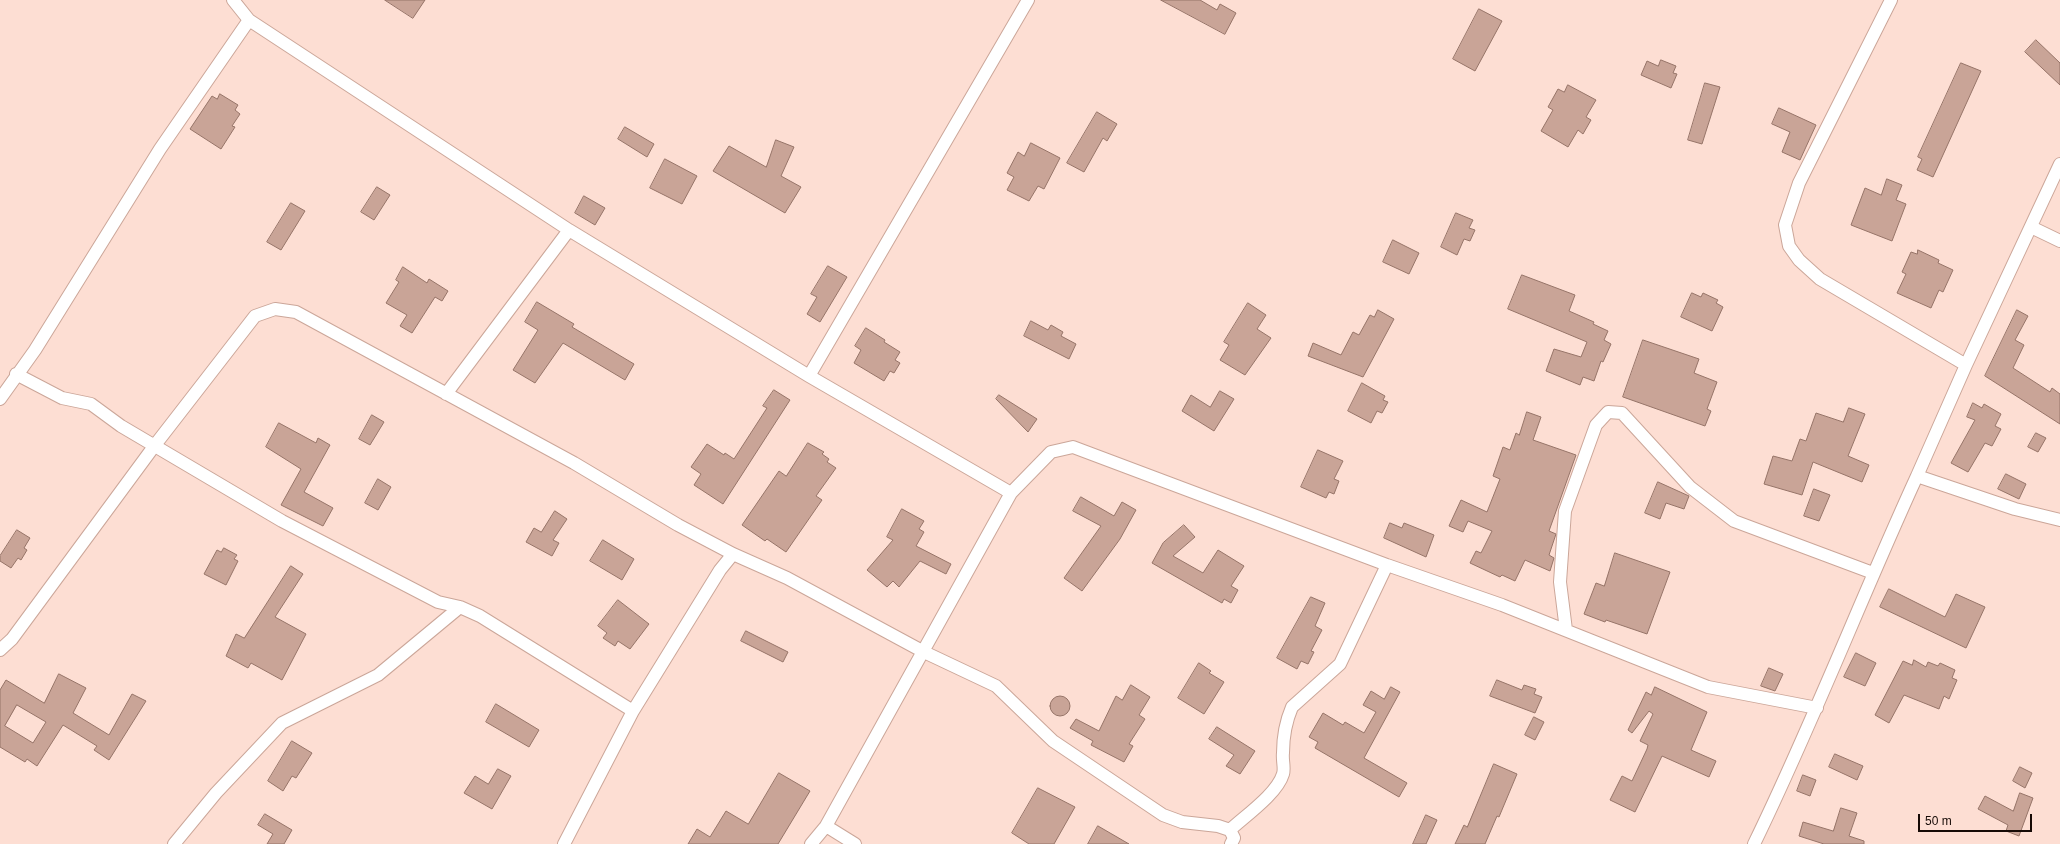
<!DOCTYPE html>
<html>
<head>
<meta charset="utf-8">
<style>
	body { margin:0 }
	#map { position:relative; width:2060px; height:844px; overflow:hidden; background:#fdded3; font-family:Arial,sans-serif }
	canvas { display:block }
	.scale { position:absolute; left:1918px; top:814px; width:114px; height:18px; box-sizing:border-box; border:2px solid #160a06; border-top:0; padding-left:5px; font-size:12px; line-height:14px; white-space:nowrap; color:#160a06; -webkit-text-stroke:3px #fdded3; paint-order:stroke }
</style>
</head>
<body>
<div id="map">
<canvas width="2060" height="844"></canvas>
<div class="scale">50 m</div>
</div>
<script>
const ctx = document.querySelector('canvas').getContext('2d');
ctx.lineJoin = 'round';
function fill(path, color) { ctx.fillStyle = color; ctx.fill(path, 'evenodd'); }
function trace(path, color, width, dash) { ctx.strokeStyle = color; ctx.lineWidth = width; ctx.lineCap = dash ? 'butt' : 'round'; ctx.setLineDash(dash || []); ctx.stroke(path); }
const building = new Path2D(`
	M 385,0 L 425,0 L 413,18 Z
	M 1161,0 L 1200,0 L 1217,10 L 1220,4 L 1236,13 L 1225,34 Z
	M 1479,9 L 1502,21 L 1475,71 L 1453,59 Z
	M 2036,40 L 2060,63 L 2060,85 L 2025,52 Z
	M 1661,60 L 1676,66 L 1673,73 L 1677,74 L 1671,88 L 1641,75 L 1647,61 L 1658,66 Z
	M 1961,63 L 1981,71 L 1933,177 L 1917,170 L 1922,159 L 1918,157 Z
	M 1705,83 L 1720,87 L 1702,144 L 1688,140 Z
	M 1568,85 L 1596,100 L 1586,117 L 1591,120 L 1583,134 L 1578,130 L 1568,147 L 1541,131 L 1553,110 L 1548,107 L 1558,89 L 1564,92 Z
	M 220,94 L 238,105 L 235,110 L 240,114 L 232,126 L 235,127 L 221,149 L 190,129 L 212,96 L 217,99 Z
	M 1779,108 L 1816,125 L 1800,160 L 1782,152 L 1790,132 L 1772,124 Z
	M 1097,112 L 1117,124 L 1107,141 L 1103,138 L 1084,172 L 1067,163 Z
	M 625,127 L 654,144 L 647,157 L 618,139 Z
	M 776,140 L 794,147 L 781,176 L 801,187 L 785,213 L 713,171 L 729,146 L 766,167 Z
	M 1031,143 L 1060,158 L 1044,189 L 1038,186 L 1029,201 L 1007,190 L 1014,177 L 1007,173 L 1018,152 L 1024,156 Z
	M 665,159 L 697,176 L 682,204 L 650,188 Z
	M 1887,179 L 1902,185 L 1896,200 L 1906,204 L 1892,241 L 1851,225 L 1865,188 L 1881,195 Z
	M 377,187 L 390,195 L 374,220 L 361,212 Z
	M 584,196 L 605,208 L 595,225 L 575,213 Z
	M 291,203 L 305,211 L 281,250 L 267,242 Z
	M 1456,213 L 1473,220 L 1469,228 L 1475,230 L 1470,241 L 1464,239 L 1457,255 L 1441,247 Z
	M 1393,240 L 1419,253 L 1409,274 L 1383,262 Z
	M 1918,250 L 1939,260 L 1938,263 L 1953,270 L 1943,292 L 1939,290 L 1931,308 L 1897,293 L 1906,274 L 1902,272 L 1911,252 L 1917,254 Z
	M 828,266 L 847,277 L 820,322 L 807,314 L 817,297 L 811,294 Z
	M 403,267 L 427,283 L 429,279 L 448,291 L 442,301 L 435,297 L 412,333 L 400,326 L 407,315 L 386,303 L 399,282 L 396,280 Z
	M 1522,275 L 1575,295 L 1569,311 L 1594,322 L 1593,324 L 1608,331 L 1604,340 L 1611,344 L 1603,362 L 1601,361 L 1594,381 L 1583,377 L 1580,385 L 1546,371 L 1554,349 L 1581,357 L 1587,342 L 1508,309 Z
	M 1692,293 L 1701,297 L 1703,293 L 1718,300 L 1716,303 L 1723,307 L 1712,331 L 1681,317 Z
	M 537,302 L 574,324 L 572,327 L 634,364 L 625,380 L 563,343 L 535,383 L 513,370 L 538,330 L 525,322 Z
	M 1248,303 L 1266,315 L 1257,329 L 1271,338 L 1245,375 L 1220,360 L 1229,345 L 1224,342 Z
	M 1378,310 L 1394,319 L 1363,377 L 1308,356 L 1313,343 L 1341,355 L 1353,332 L 1359,335 L 1370,315 L 1374,317 Z
	M 2017,310 L 2028,316 L 2015,340 L 2024,345 L 2013,368 L 2050,392 L 2052,388 L 2060,394 L 2060,424 L 1985,376 Z
	M 1031,321 L 1048,330 L 1051,325 L 1063,332 L 1061,336 L 1076,344 L 1069,359 L 1024,336 Z
	M 866,328 L 885,340 L 884,342 L 900,352 L 895,360 L 900,363 L 894,373 L 890,371 L 884,381 L 854,363 L 861,350 L 855,346 Z
	M 1643,340 L 1699,359 L 1694,373 L 1717,382 L 1707,409 L 1711,411 L 1705,426 L 1623,397 Z
	M 1362,383 L 1385,396 L 1383,400 L 1388,402 L 1382,413 L 1377,411 L 1371,423 L 1348,411 Z
	M 774,390 L 790,400 L 723,504 L 694,485 L 701,474 L 691,467 L 707,444 L 724,455 L 725,453 L 734,459 L 767,408 L 763,406 Z
	M 1220,391 L 1234,399 L 1214,431 L 1182,411 L 1191,395 L 1210,407 Z
	M 999,395 L 1037,419 L 1028,432 L 996,399 Z
	M 1973,403 L 1982,408 L 1984,404 L 2001,414 L 1995,426 L 2001,429 L 1992,446 L 1985,443 L 1968,472 L 1951,463 L 1975,420 L 1967,417 Z
	M 1849,408 L 1865,414 L 1848,456 L 1869,465 L 1862,482 L 1813,462 L 1802,495 L 1764,484 L 1773,456 L 1792,461 L 1800,439 L 1806,441 L 1816,413 L 1843,422 Z
	M 1527,412 L 1541,417 L 1533,440 L 1576,455 L 1549,531 L 1556,534 L 1549,555 L 1554,558 L 1550,571 L 1525,560 L 1515,581 L 1502,575 L 1500,577 L 1470,563 L 1476,551 L 1481,553 L 1492,531 L 1468,521 L 1463,532 L 1449,526 L 1461,500 L 1487,512 L 1500,479 L 1493,476 L 1503,447 L 1510,450 L 1516,433 L 1519,435 Z
	M 372,415 L 384,422 L 370,445 L 359,439 Z
	M 279,423 L 316,443 L 318,438 L 330,445 L 304,492 L 333,508 L 323,526 L 281,505 L 301,469 L 266,447 Z
	M 2036,433 L 2046,438 L 2038,452 L 2028,447 Z
	M 808,443 L 824,452 L 822,454 L 829,459 L 827,462 L 836,468 L 816,496 L 822,500 L 786,552 L 767,539 L 765,541 L 742,525 L 779,471 L 786,476 Z
	M 1318,450 L 1343,461 L 1334,479 L 1339,481 L 1334,494 L 1329,492 L 1326,498 L 1301,487 Z
	M 2006,474 L 2026,484 L 2019,499 L 1998,489 Z
	M 378,479 L 391,487 L 378,510 L 365,503 Z
	M 1658,482 L 1689,496 L 1684,509 L 1666,503 L 1660,519 L 1645,513 Z
	M 1814,489 L 1830,495 L 1819,521 L 1804,516 Z
	M 1081,497 L 1114,516 L 1122,502 L 1136,510 L 1120,539 L 1082,591 L 1064,578 L 1101,526 L 1073,511 Z
	M 902,509 L 924,521 L 919,529 L 924,532 L 916,546 L 951,564 L 946,574 L 920,561 L 899,587 L 893,581 L 887,587 L 867,570 L 893,540 L 887,537 Z
	M 555,511 L 567,519 L 553,540 L 559,543 L 552,556 L 526,542 L 534,528 L 541,532 Z
	M 1390,523 L 1402,528 L 1404,523 L 1434,535 L 1426,557 L 1384,538 Z
	M 1184,525 L 1195,537 L 1173,556 L 1203,573 L 1218,550 L 1244,566 L 1231,586 L 1238,590 L 1231,603 L 1224,599 L 1222,603 L 1152,563 L 1163,543 Z
	M 17,530 L 30,538 L 24,548 L 27,550 L 21,560 L 18,558 L 11,568 L 0,561 L 0,556 Z
	M 603,540 L 634,559 L 622,580 L 590,561 Z
	M 224,548 L 237,555 L 234,559 L 238,561 L 226,585 L 204,574 L 217,550 L 221,552 Z
	M 1615,553 L 1670,572 L 1647,634 L 1606,620 L 1605,622 L 1584,614 L 1596,583 L 1604,586 Z
	M 291,566 L 303,574 L 275,617 L 306,634 L 282,680 L 251,663 L 248,668 L 226,656 L 236,634 L 244,638 Z
	M 1889,589 L 1945,617 L 1956,594 L 1985,607 L 1966,648 L 1880,607 Z
	M 1311,597 L 1325,603 L 1315,626 L 1322,630 L 1311,651 L 1314,652 L 1308,664 L 1301,661 L 1297,669 L 1277,658 Z
	M 618,600 L 649,624 L 630,649 L 618,641 L 615,646 L 603,638 L 607,633 L 598,626 Z
	M 746,631 L 788,652 L 783,662 L 741,641 Z
	M 1856,653 L 1876,663 L 1865,686 L 1844,677 Z
	M 1914,660 L 1926,667 L 1928,662 L 1938,666 L 1940,663 L 1955,670 L 1952,678 L 1957,680 L 1949,699 L 1944,696 L 1939,709 L 1904,695 L 1889,723 L 1875,715 L 1903,661 L 1912,665 Z
	M 1199,663 L 1211,671 L 1209,673 L 1224,682 L 1204,714 L 1178,698 Z
	M 1769,668 L 1783,674 L 1775,691 L 1761,686 Z
	M 59,674 L 86,688 L 73,713 L 109,735 L 132,694 L 146,701 L 109,760 L 94,750 L 97,746 L 63,725 L 37,766 L 27,759 L 25,762 L 0,747 L 0,690 L 6,680 L 44,703 ZM 17,705 L 46,722 L 33,743 L 5,726 Z
	M 1497,680 L 1522,690 L 1524,685 L 1536,689 L 1534,694 L 1542,697 L 1535,713 L 1490,696 Z
	M 1131,685 L 1150,697 L 1139,715 L 1145,719 L 1129,744 L 1133,746 L 1124,762 L 1091,745 L 1093,741 L 1070,728 L 1076,719 L 1099,731 L 1116,696 L 1122,700 Z
	M 1391,687 L 1400,692 L 1364,758 L 1407,783 L 1399,797 L 1315,748 L 1318,742 L 1309,737 L 1323,713 L 1343,725 L 1345,722 L 1364,733 L 1376,712 L 1363,705 L 1371,691 L 1384,699 Z
	M 1655,687 L 1707,712 L 1691,750 L 1716,761 L 1709,777 L 1662,756 L 1635,812 L 1610,800 L 1622,776 L 1632,781 L 1647,749 L 1648,745 L 1640,741 L 1653,714 L 1649,711 L 1632,733 L 1628,730 L 1646,692 L 1651,695 Z
	M1050 706a10 10 0 1 1 20 0a10 10 0 1 1-20 0Z
	M 496,704 L 539,730 L 529,747 L 486,722 Z
	M 1534,717 L 1544,722 L 1535,740 L 1525,735 Z
	M 1217,727 L 1255,751 L 1240,774 L 1226,766 L 1234,755 L 1209,739 Z
	M 292,741 L 312,753 L 296,778 L 292,776 L 283,791 L 268,781 Z
	M 1835,754 L 1863,766 L 1857,780 L 1829,767 Z
	M 1494,764 L 1517,774 L 1499,817 L 1497,816 L 1485,844 L 1455,844 L 1464,825 L 1467,827 Z
	M 2020,767 L 2032,773 L 2025,788 L 2013,781 Z
	M 498,769 L 511,776 L 492,809 L 464,793 L 475,776 L 488,784 Z
	M 779,773 L 810,791 L 778,844 L 688,844 L 697,829 L 710,837 L 726,811 L 748,824 Z
	M 1803,775 L 1816,780 L 1810,796 L 1797,791 Z
	M 1038,788 L 1075,807 L 1054,844 L 1029,844 L 1012,833 Z
	M 2020,793 L 2033,798 L 2019,836 L 2006,831 L 2008,825 L 1978,809 L 1985,796 L 2013,811 Z
	M 1841,808 L 1857,813 L 1849,836 L 1864,841 L 1864,844 L 1824,844 L 1799,836 L 1803,822 L 1833,831 Z
	M 265,814 L 292,830 L 284,844 L 267,844 L 273,834 L 258,825 Z
	M 1426,815 L 1437,820 L 1426,844 L 1413,844 Z
	M 1098,826 L 1129,844 L 1088,844 Z`);
fill(building, '#c9a497');
trace(building, '#967468', 1);
const street = new Path2D(`
	M 1891,0 L 1799,183 L 1785,225 L 1789,246 L 1799,260 L 1820,279 L 1966,365
	M 249,20 L 569,230 L 809,376 L 1011,493
	M 2031,227 L 2060,241
	M 16,374 L 62,398 L 91,404 L 121,426 L 282,521 L 438,602 L 460,607 L 480,616 L 633,711
	M 809,376 L 1028,0
	M 446,394 L 569,230
	M 0,399 L 35,350 L 160,149 L 249,20 L 233,0
	M 1917,476 L 1966,365 L 2060,164
	M 1566,630 L 1560,582 L 1565,511 L 1596,425 L 1608,412 L 1622,413 L 1690,487 L 1734,521 L 1873,573
	M 0,650 L 12,639 L 155,445 L 255,316 L 275,309 L 296,312 L 574,463 L 678,525 L 733,554 L 787,578 L 924,652 L 996,686 L 1053,741 L 1163,815 L 1182,822 L 1218,826 L 1230,830 L 1234,838 L 1231,844
	M 826,826 L 855,844
	M 1230,830 C 1245,816 1277,794 1283,774 C 1285,768 1282,760 1283,753 C 1283,738 1286,721 1292,707 L 1340,664 L 1387,565
	M 174,844 L 216,793 L 282,723 L 378,675 L 460,607
	M 564,844 L 633,711 L 720,570 L 733,554
	M 811,844 L 826,826 L 1011,493 L 1051,452 L 1073,447 L 1387,565 L 1502,605 L 1708,687 L 1817,708
	M 1754,844 C 1813,723 1861,598 1917,476 L 2015,509 L 2060,520`);
trace(street, '#cba699', 14);
trace(street, '#fff', 12);
</script>
</body>
</html>
